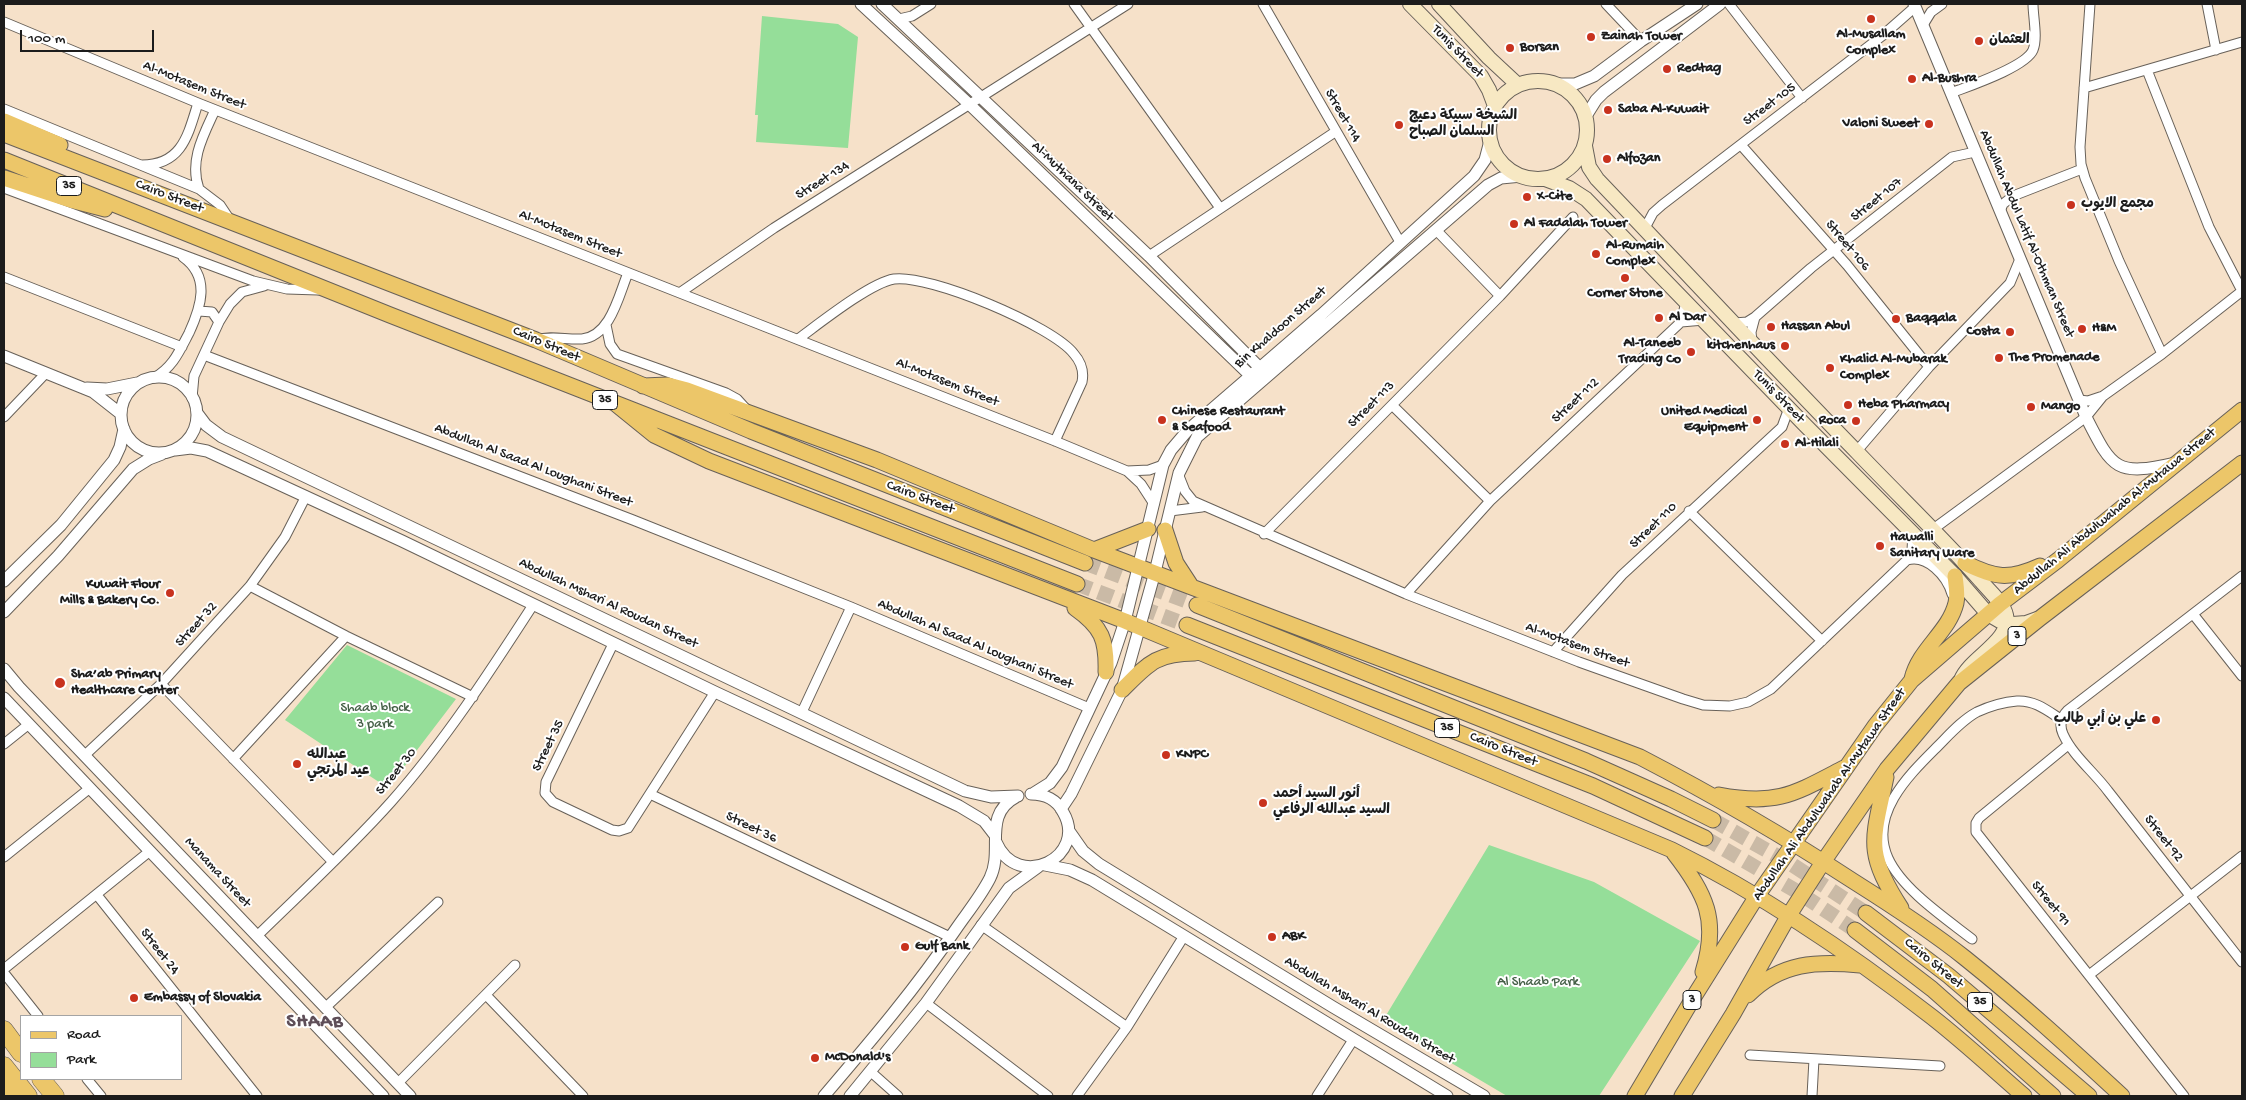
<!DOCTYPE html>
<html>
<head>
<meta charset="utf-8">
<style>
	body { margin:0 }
	#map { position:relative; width:2246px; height:1100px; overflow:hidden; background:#f6e1c9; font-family:"Gochi Hand",sans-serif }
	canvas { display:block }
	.frame { position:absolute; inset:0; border:5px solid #1c1c1c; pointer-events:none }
	.legend { position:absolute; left:20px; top:1015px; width:162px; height:65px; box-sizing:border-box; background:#fff; border:1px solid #a4a4a4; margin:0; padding:6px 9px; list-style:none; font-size:15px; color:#1c1c1c }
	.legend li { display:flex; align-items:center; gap:10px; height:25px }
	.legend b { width:25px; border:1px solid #a4a4a4 }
	.scale { position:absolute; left:20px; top:30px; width:134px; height:22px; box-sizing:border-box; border:2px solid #1c1c1c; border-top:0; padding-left:6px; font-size:15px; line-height:18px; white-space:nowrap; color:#1c1c1c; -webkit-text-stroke:4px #fff; paint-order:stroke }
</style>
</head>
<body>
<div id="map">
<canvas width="2246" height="1100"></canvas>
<div class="frame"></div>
<ul class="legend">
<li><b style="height:6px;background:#ecc669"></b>Road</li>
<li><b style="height:14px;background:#95de99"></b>Park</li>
</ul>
<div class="scale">100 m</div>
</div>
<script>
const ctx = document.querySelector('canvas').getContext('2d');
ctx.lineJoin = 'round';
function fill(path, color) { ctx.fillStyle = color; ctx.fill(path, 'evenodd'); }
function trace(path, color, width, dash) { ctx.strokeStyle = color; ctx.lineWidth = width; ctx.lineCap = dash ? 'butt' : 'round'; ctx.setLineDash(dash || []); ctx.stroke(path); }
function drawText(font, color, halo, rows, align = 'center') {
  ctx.font = font + ' "Gochi Hand","Playpen Sans Arabic",sans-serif'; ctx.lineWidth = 4; ctx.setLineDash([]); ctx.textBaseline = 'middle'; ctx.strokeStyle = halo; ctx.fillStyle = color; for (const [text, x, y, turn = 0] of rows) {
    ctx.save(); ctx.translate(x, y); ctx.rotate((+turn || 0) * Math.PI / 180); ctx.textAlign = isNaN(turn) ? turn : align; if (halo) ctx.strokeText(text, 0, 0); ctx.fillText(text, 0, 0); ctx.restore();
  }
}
fill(new Path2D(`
	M 762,16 L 838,24 L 858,37 L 848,148 L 756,142 L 758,115 L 755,115 Z
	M 347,645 L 456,699 L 388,788 L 285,720 Z
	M 1489,845 L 1594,882 L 1700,941 L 1599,1096 L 1507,1096 L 1382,1022 Z`), '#95de99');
trace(new Path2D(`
	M 1085,563 L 1197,605
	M 1077,584 L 1187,625
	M 1713,820 L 1791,864 L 1866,913
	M 1705,838 L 1798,892 L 1855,930`), '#cabaa6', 15, [15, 8]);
const minor = new Path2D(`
	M 1074,4 L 1220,208
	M 1263,4 L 1400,242
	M 1606,4 L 1641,41
	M 1729,4 L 1802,98
	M 2090,4 L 2080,147 L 2081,164 L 2085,178 L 2119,261 L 2162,354
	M 2207,4 L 2216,50
	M 899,19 L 912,16 L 931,4
	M 4,22 L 198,103 L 1055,441 L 1127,471 L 1141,484 L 1154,504
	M 1923,25 L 1931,12 L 1942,4
	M 2147,70 L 2209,227 L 2242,291
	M 2084,88 L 2242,42
	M 1951,93 C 1969,86 2026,67 2033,50 C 2038,38 2033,17 2033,4
	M 4,109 L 199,189 L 220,205 L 230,220
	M 1741,145 L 1847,265 L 1929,367
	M 142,165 C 182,165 188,135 198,103
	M 4,188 L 253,281 L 287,289 L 318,290
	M 199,189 C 189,161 203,136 215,110
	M 2000,211 L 2003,204 L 2013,196 L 2082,169
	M 1645,228 L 1653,213 L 1662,205 L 1882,36 L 1915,7
	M 1437,231 L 1500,296
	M 1149,256 L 1335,132
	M 4,277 L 182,347
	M 681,292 L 774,228 L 1128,4
	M 199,311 L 212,312 L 219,322
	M 1681,322 L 1704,320
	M 1735,323 L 1747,322 L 1755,317 L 1811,268 L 1952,157 L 1975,152
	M 606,325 L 610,344 L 617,354 L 726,393 L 737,399 L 747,410
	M 798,339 C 820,323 870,283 894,279 C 929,274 1053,326 1074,354 C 1081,362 1084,372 1082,382 L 1055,441
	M 536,340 C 552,335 566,340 582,339 C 611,336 619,294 628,273
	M 1752,342 L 1751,332 L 1755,317
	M 204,355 L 633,520 L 851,607 L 1089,708
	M 154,378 C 173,367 179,352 189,333 C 201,307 211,277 183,257
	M 192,398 L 194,376 L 219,322 L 230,304 L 242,292 L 264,286
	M 2079,400 L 2088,401 L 2103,396 L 2162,354 L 2242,291
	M 1392,405 L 1490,501
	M 4,417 L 46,373
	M 1856,452 L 1929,367 L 2010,283 L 2020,259
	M 1127,471 L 1149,470 L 1163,465
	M 1179,476 L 1185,491 L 1193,501 L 1406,594 L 1579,662 L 1683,699 L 1703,705 L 1730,706 L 1748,702 L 1771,689 L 1907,560 L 1912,550 L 1913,533
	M 1170,511 L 1202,507
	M 1689,511 L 1822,641
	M 1932,530 L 2086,417 L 2103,396
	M 1264,534 L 1500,296 L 1573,217
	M 1907,560 C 1927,554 1947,576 1952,594
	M 2242,576 L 2068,710 C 2061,717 2059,725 2063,734 C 2073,756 2094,772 2108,791 C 2153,848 2197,905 2242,962
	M 250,586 L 346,636 L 473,697
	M 1406,594 L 1490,501 L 1681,322 L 1686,302
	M 2193,614 L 2242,676
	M 613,644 L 546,782 L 545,793 L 553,802 L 612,830 L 619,831 L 628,828 L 715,692
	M 1553,652 L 1622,575 L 1782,427 L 1789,408
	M 161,684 L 333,862
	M 802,712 L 851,607
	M 4,744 L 29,724
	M 2068,745 L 1979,818 L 1976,823 L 1976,832 L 2184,1096
	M 85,755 L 161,684 L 250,586 L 285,537 L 306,496
	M 233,759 L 346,636
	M 650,794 L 950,937
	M 4,857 L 90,788
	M 97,895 L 257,1096
	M 981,925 L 1127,1027
	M 257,936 C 302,892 349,849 391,802 C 445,741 489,673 533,605
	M 1972,939 C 1945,918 1902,889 1888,858 C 1868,814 1910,774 1937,747 C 1949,735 1962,720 1977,712 C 1990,706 2004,702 2017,701 C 2035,700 2048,711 2062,720
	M 4,969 L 150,851
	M 4,973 L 38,1016
	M 2089,975 L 2242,856
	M 486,995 L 583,1096
	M 926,1003 L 1048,1096
	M 326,1007 L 438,902
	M 1750,1055 L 1940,1066
	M 871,1072 L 898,1096
	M 87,1079 L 101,1096
	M 398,1083 L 515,965
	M 1077,1096 L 1127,1027 L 1184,936
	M 1317,1096 L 1353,1040
	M 1812,1096 L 1814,1059`);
const tertiary = new Path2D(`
	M 861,4 L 969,104 L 1254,379
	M 882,4 L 1149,256 L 1263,371
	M 1914,4 L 2086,417 C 2112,468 2115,477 2175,463
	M 1558,84 L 1575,84 L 1594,76 L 1641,41 L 1697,4
	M 1586,116 L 1596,100 L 1604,92 L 1720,4
	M 4,356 L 93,392 L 121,414
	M121 415a38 38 0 1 1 76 0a38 38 0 1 1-76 0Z
	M 87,388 L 107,389 L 137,383
	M 197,413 L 206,425 L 222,437 L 965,791 L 991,797 L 1018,796
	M 175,450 L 191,448 L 207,451 L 402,541 L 715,692 L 959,806 L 984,821 L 994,834
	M 4,581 L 61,525 L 114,460 L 120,447 L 124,429
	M 4,612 L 58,556 L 133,469 L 149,459 L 162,454
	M 4,669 L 19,687 L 410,1096
	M 4,698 L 383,1096
	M 1034,793 L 1050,783 L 1062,767 L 1111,663 L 1125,621 L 1163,465 L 1171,450 L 1188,430 L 1321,315 L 1474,176 L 1485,160 L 1490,141
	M 1061,809 L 1071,794 L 1122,690 L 1155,572 L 1179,473 L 1197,437 L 1488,185 L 1501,178 L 1522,176
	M 1069,831 L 1083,851 L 1099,864 L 1333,1007 L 1484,1096
	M 996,842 C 1018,893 1089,856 1063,812 C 1057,800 1045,794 1031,794
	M 1045,865 L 1070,870 L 1092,880 L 1447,1096
	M 824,1096 C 870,1042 916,988 956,929 C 967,913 981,896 990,878 C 1004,850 982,815 1016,797
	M 850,1096 L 926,1003 L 1009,888 L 1038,867`);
const secondary = new Path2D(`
	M 1410,4 L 1481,76 L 1489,90 L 1495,106
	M 1439,4 L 1489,58 L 1518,85
	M1489 130a49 49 0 1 1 98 0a49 49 0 1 1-98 0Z
	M 1585,146 L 1589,167 L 1597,179 C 1684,270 1770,363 1858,453 C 1899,496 1942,537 1981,581 C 1989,591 2003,602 2006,615 C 2012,641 1970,657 1961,680
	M 1545,179 L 1569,188 L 1586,199 L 1805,425 L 1955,576 L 1988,614 L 2000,621 L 2013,624 L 2026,623 L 2037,619`);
const primary = new Path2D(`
	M 4,121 L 60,145
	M 4,134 L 536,340 L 751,431 L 1085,563
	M 4,160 L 390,315 L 1077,584
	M 4,178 L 74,201 L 105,209
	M 643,386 L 668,385 L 687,390 L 877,460 L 1094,550 L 1640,757 C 1713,795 1784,836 1853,881 C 1891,905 1930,930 1965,958 C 2020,1002 2071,1049 2122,1096
	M 617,405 L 654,435 L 709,461 L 1125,621 L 1672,850 C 1765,896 1851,954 1932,1017 C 1964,1042 1994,1070 2024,1096
	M 1165,530 L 1176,563 L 1191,586
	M 1094,550 L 1148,529
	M 1965,563 C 1995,578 2009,580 2040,566
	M 1197,605 L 1586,761 L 1671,799 L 1713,820
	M 1075,608 C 1102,627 1107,640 1106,672
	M 1187,625 L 1593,786 L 1705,838
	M 1912,679 C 1919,649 1949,632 1956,603 C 1958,594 1956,585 1955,576
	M 1122,690 C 1148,664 1156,653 1195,653
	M 1886,777 C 1873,840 1864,851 1901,908
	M 1719,795 C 1777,806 1794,794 1844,768
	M 1674,853 C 1706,894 1719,920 1703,972
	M 1866,913 L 1949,976 L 2089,1096
	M 1855,930 L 1932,989 L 2053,1096
	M 1748,995 C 1781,962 1817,961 1860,965
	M 1635,1096 L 1695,995 L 1757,896 L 1875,726 L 1912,680 L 2000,604 L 2058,560 L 2242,410
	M 1682,1096 L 1733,1014 L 1789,915 L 1823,862 L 1887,769 L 1959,683 L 2039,619 L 2242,463`);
const motorway = new Path2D(`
	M 4,1030 L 21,1053
	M 4,1066 L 28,1096
	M 41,1079 L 55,1096
	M 4,1088 L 10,1096`);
trace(minor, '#686159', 11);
trace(tertiary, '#686159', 13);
trace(secondary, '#686159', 16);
trace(primary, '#686159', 17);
trace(motorway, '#686159', 19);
trace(minor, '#fff', 9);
trace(tertiary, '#fff', 11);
trace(secondary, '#f7e8c3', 14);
trace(primary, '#ecc669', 15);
trace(motorway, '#ecc669', 18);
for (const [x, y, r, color] of [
	[1871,19,5,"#c8321e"],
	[1591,37,5,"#c8321e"],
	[1979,41,5,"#c8321e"],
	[1510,48,5,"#c8321e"],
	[1667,69,5,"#c8321e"],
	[1912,79,5,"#c8321e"],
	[1608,110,5,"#c8321e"],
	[1929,124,5,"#c8321e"],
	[1399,125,5,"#c8321e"],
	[1607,159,5,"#c8321e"],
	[1527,197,5,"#c8321e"],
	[2071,205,5,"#c8321e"],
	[1514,224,5,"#c8321e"],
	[1596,254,5,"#c8321e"],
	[1625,278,5,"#c8321e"],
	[1659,318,5,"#c8321e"],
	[1896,319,5,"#c8321e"],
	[1771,327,5,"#c8321e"],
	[2082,329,5,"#c8321e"],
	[2010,332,5,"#c8321e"],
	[1785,346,5,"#c8321e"],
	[1691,352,5,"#c8321e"],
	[1999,358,5,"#c8321e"],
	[1830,368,5,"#c8321e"],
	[1848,405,5,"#c8321e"],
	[2031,407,5,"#c8321e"],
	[1162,420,5,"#c8321e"],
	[1757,420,5,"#c8321e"],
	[1856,421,5,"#c8321e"],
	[1785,444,5,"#c8321e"],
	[1880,546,5,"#c8321e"],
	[170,593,5,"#c8321e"],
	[60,683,6,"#c8321e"],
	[2156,720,5,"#c8321e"],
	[1166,755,5,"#c8321e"],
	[297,764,5,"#c8321e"],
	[1263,803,5,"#c8321e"],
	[1272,937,5,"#c8321e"],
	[905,947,5,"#c8321e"],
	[134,998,5,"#c8321e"],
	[815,1058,5,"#c8321e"]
]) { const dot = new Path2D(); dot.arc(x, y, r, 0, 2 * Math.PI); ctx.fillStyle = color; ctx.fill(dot); trace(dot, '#fff', 2); }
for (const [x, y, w] of [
	[69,186,25],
	[605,400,25],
	[2017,636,18],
	[1447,728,25],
	[1692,1000,18],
	[1980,1002,25]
]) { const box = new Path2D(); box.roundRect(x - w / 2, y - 9.5, w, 19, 4); ctx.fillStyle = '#fff'; ctx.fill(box); trace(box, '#1c1c1c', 1); }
drawText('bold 12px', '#1c1c1c', null, [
	["35",69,186],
	["35",605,400],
	["3",2017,636],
	["35",1447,728],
	["3",1692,1000],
	["35",1980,1002]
]);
drawText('bold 14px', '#1c1c1c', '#fff', [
	["Al-Musallam",1871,35,"center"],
	["Complex",1871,51,"center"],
	["Zainah Tower",1601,37],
	["العثمان",1989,41],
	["Borsan",1520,48],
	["Redtag",1677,69],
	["Al-Bushra",1922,79],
	["Saba Al-Kuwait",1618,110],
	["الشيخة سبيكة دعيج",1409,117],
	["السلمان الصباح",1409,133],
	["Valoni Sweet",1919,124,"right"],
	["Alfozan",1617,159],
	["X-Cite",1537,197],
	["مجمع الايوب",2081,205],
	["Al Fadalah Tower",1524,224],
	["Al-Rumaih",1606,246],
	["Complex",1606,262],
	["Corner Stone",1625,294,"center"],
	["Al Dar",1669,318],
	["Baqqala",1906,319],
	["Hassan Abul",1781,327],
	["H&M",2092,329],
	["Costa",2000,332,"right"],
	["Al-Taneeb",1681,344,"right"],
	["Trading Co",1681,360,"right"],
	["kitchenhaus",1775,346,"right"],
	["The Promenade",2009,358],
	["Khalid Al-Mubarak",1840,360],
	["Complex",1840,376],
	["Heba Pharmacy",1858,405],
	["Mango",2041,407],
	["Chinese Restaurant",1172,412],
	["& Seafood",1172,428],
	["United Medical",1747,412,"right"],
	["Equipment",1747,428,"right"],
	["Roca",1846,421,"right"],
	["Al-Hilali",1795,444],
	["Hawalli",1890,538],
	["Sanitary Ware",1890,554],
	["Kuwait Flour",160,585,"right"],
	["Mills & Bakery Co.",160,601,"right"],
	["Sha’ab Primary",71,675],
	["Healthcare Center",71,691],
	["علي بن أبي طالب",2146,720,"right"],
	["KNPC",1176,755],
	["عبدالله",307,756],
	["عيد المرتجي",307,772],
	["أنور السيد أحمد",1273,795],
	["السيد عبدالله الرفاعي",1273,811],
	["ABK",1282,937],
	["Gulf Bank",915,947],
	["Embassy of Slovakia",144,998],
	["McDonald's",825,1058]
], 'left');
drawText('14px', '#1c1c1c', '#fff', [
	["Tunis Street",1457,52,46],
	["Al-Motasem Street",194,86,22],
	["Street 105",1770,105,-37],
	["Street 114",1342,116,60],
	["Street 134",823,181,-32],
	["Al-Muthana Street",1072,182,44],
	["Cairo Street",169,197,21],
	["Street 107",1877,200,-39],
	["Abdullah Abdul Latif Al-Othman Street",2026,234,67],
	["Al-Motasem Street",570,235,22],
	["Street 106",1847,246,50],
	["Bin Khaldoon Street",1281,328,-41],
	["Cairo Street",546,345,23],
	["Al-Motasem Street",947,383,22],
	["Tunis Street",1778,397,46],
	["Street 112",1576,401,-43],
	["Street 113",1372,405,-45],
	["Abdullah Al Saad Al Loughani Street",533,466,21],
	["Cairo Street",920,498,21],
	["Abdullah Ali Abdulwahab Al-Mutawa Street",2115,512,-39],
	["Street 110",1654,526,-44],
	["Abdullah Mshari Al Roudan Street",608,604,25],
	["Street 32",197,625,-48],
	["Abdullah Al Saad Al Loughani Street",975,645,23],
	["Al-Motasem Street",1577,646,20],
	["Street 35",549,746,-64],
	["Cairo Street",1503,750,22],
	["Street 30",397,772,-51],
	["Abdullah Ali Abdulwahab Al-Mutawa Street",1830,795,-55],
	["Street 36",751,828,26],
	["Street 92",2163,839,52],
	["Manama Street",217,873,47],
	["Street 91",2050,904,51],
	["Street 24",159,952,52],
	["Cairo Street",1933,964,39],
	["Abdullah Mshari Al Roudan Street",1369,1011,31]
]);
drawText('14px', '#466048', '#fff', [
	["Shaab block",375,709],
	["3 park",375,725],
	["Al Shaab Park",1538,983]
]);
ctx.letterSpacing = '1px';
drawText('bold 19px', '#5e4e58', '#fff', [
	["SHAAB",315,1023]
]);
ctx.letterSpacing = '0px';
</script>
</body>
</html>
